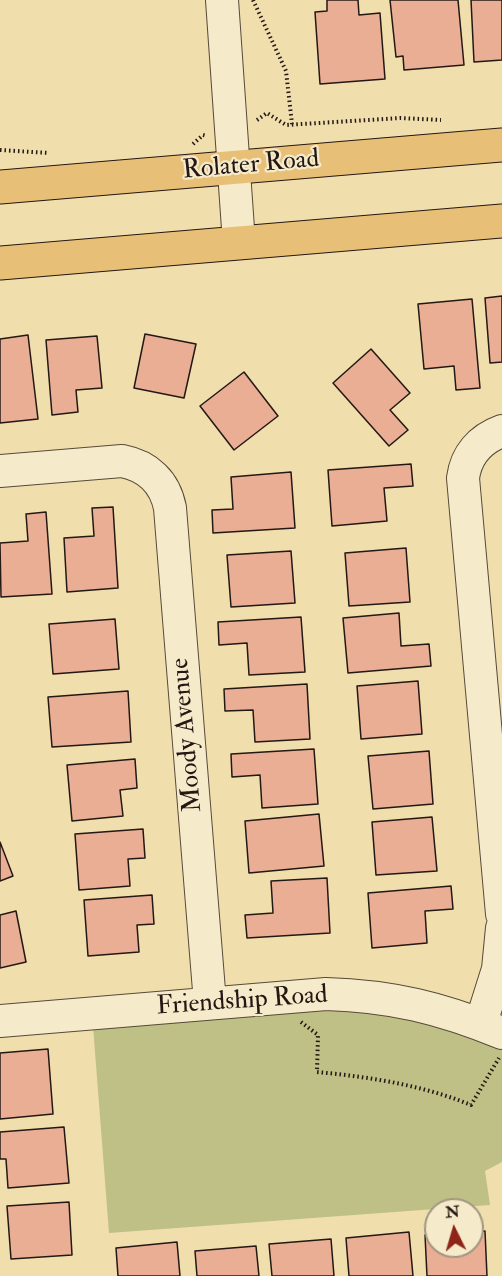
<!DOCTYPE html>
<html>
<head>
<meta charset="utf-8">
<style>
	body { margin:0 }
	#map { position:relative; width:502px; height:1276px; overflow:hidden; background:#f0dead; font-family:"IM FELL Double Pica",serif }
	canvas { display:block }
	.north { position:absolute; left:424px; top:1198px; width:60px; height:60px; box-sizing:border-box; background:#f5eaca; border:2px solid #a19681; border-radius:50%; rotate:355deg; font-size:16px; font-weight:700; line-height:24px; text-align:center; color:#231813 }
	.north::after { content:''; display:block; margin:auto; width:21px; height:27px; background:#8f2418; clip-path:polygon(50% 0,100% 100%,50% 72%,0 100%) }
</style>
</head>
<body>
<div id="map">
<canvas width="502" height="1276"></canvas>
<div class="north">N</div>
</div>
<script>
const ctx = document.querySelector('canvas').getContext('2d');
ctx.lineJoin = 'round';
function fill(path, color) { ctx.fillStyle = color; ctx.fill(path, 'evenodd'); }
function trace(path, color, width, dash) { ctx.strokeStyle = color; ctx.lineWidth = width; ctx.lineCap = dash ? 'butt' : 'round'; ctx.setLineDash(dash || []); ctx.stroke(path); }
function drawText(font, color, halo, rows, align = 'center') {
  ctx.font = font + ' "IM FELL Double Pica",serif'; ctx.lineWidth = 4.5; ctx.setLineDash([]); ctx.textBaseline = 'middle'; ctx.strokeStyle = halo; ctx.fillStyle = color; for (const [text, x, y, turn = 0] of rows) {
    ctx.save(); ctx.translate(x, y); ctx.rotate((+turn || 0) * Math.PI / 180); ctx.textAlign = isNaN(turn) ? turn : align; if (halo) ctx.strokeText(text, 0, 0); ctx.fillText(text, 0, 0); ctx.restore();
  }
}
fill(new Path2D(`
	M 358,1004 L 440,1023 L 502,1047 L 502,1162 L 485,1171 L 490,1205 L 109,1233 L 93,1026 Z`), '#bec086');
const building = new Path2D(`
	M 327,0 L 358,0 L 359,15 L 380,13 L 385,79 L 320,84 L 315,12 L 327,11 Z
	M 390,0 L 458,0 L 464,65 L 404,70 L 403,56 L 396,57 Z
	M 471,0 L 502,0 L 502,60 L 474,62 Z
	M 502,296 L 502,362 L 490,363 L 485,298 Z
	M 472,299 L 480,388 L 456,390 L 454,366 L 424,369 L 418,304 Z
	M 145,334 L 196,344 L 184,398 L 134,388 Z
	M 28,335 L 38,419 L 0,423 L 0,339 Z
	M 97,336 L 102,388 L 76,390 L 78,412 L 52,415 L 46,340 Z
	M 371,349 L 410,393 L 390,410 L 408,430 L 389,446 L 333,383 Z
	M 244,372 L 278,416 L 234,450 L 200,406 Z
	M 411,464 L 413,486 L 384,488 L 387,521 L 332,526 L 328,470 Z
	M 291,472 L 295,528 L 213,533 L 212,510 L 233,509 L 231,477 Z
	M 113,507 L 118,588 L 67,592 L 64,538 L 94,536 L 92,508 Z
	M 46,512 L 52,594 L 1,597 L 0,543 L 28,541 L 26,514 Z
	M 406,548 L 410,602 L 349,606 L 345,553 Z
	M 291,551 L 295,603 L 231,607 L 227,555 Z
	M 399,613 L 401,646 L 429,644 L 431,666 L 348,673 L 343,618 Z
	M 301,617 L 305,672 L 249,675 L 247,643 L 219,645 L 218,622 Z
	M 115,619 L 119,669 L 53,674 L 49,624 Z
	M 418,681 L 422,734 L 361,739 L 357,686 Z
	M 307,684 L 310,739 L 255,742 L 253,710 L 225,711 L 224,689 Z
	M 128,691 L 131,742 L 52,747 L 48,697 Z
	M 314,749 L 318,804 L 262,808 L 260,775 L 232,777 L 231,754 Z
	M 429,751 L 433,804 L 373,809 L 368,756 Z
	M 135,759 L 137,788 L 120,790 L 123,816 L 72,821 L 67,765 Z
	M 319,814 L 324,866 L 249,873 L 245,821 Z
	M 432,817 L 437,871 L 376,875 L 372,822 Z
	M 143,829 L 145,858 L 128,859 L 130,886 L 79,890 L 75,834 Z
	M 0,842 L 13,876 L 0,881 Z
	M 327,878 L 330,933 L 247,938 L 245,915 L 273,913 L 271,881 Z
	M 451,886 L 453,909 L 425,911 L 427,943 L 372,948 L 368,893 Z
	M 152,895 L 154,924 L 137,925 L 139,952 L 88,956 L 84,900 Z
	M 16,911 L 26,962 L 0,968 L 0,915 Z
	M 48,1049 L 53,1114 L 0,1119 L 0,1053 Z
	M 64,1127 L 69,1183 L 8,1188 L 6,1159 L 0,1159 L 0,1132 Z
	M 69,1202 L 72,1255 L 11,1259 L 7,1206 Z
	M 485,1231 L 487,1276 L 427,1276 L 425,1235 L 436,1235 L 436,1246 L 472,1246 L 472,1232 Z
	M 409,1232 L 413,1276 L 349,1276 L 346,1238 Z
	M 331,1239 L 334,1276 L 272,1276 L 269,1244 Z
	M 177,1242 L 180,1276 L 118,1276 L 116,1248 Z
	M 256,1246 L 259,1276 L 197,1276 L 195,1251 Z`);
fill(building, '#e9ae94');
trace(building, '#231813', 1.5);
const minor = new Path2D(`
	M 222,0 L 239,243
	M 502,431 C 480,439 466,455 463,478 L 502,914
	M 0,471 L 122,461 C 148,466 165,482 170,508 L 210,1003
	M 0,1021 L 326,994 C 392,996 441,1008 502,1033
	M 481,1023 L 498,969 L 502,928`);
const major = new Path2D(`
	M 0,187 L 502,145
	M 0,263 L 502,221`);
trace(minor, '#564a3a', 34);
trace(major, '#231813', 35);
trace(new Path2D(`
	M 253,0 L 286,71 L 292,124
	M 257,120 L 267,113 L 286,125 L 401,118 L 441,120
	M 193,144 L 203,135 L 207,136
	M 0,150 L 49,153
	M 301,1022 L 318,1035 L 317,1072 C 370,1077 422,1085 471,1105 L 499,1058`), '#231813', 4, [1.5, 3]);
trace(minor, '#f5eaca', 32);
trace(major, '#e8bf76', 33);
drawText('26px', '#231813', '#f5eaca', [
	["Rolater Road",251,166,-5],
	["Moody Avenue",188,735,-95],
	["Friendship Road",242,1002,-4]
]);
</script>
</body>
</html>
